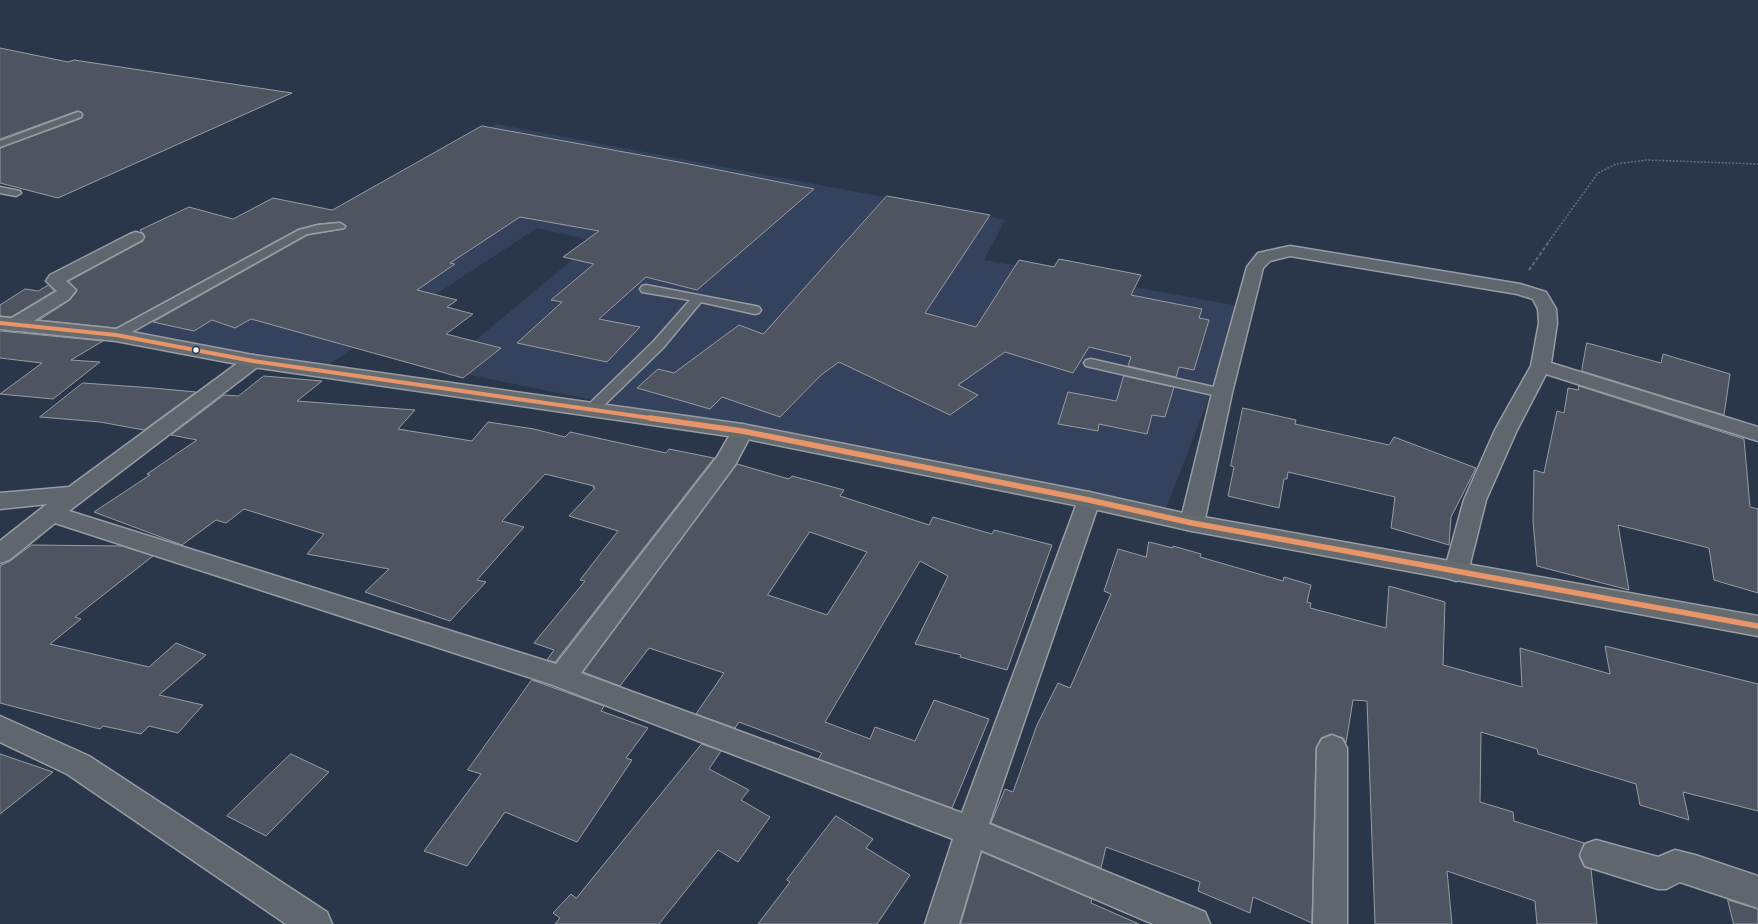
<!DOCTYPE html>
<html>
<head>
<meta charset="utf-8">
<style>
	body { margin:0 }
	canvas { display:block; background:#2a374a }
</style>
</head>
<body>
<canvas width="1758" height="924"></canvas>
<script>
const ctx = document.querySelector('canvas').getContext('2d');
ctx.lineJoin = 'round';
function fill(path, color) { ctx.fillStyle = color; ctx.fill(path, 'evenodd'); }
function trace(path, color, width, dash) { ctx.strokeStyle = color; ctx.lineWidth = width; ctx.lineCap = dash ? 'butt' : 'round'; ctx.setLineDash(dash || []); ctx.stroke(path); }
fill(new Path2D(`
	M 496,124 L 1005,220 L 984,260 L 1244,307 L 1163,516 L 441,369 L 595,241 L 537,228 L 320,370 L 65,330 L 282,205 L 343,211 Z`), '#34425e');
const building = new Path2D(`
	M 0,48 L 68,62 L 74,60 L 292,93 L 58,198 L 0,183 L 0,148 L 82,118 L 83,114 L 81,112 L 77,111 L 0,139 Z
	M 482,126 L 684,163 L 814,189 L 697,290 L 646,277 L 599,319 L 640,327 L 607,362 L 517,343 L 562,302 L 551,300 L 594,264 L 563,257 L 599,231 L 520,217 L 450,263 L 455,264 L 417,290 L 457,300 L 447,307 L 473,314 L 446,334 L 501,348 L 463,378 L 251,319 L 235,328 L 212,320 L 194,331 L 153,322 L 308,235 L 344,229 L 346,226 L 340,222 L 318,224 L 298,229 L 116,328 L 39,320 L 70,300 L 77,291 L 69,281 L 143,241 L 145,236 L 140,230 L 189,207 L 233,219 L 273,198 L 332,210 Z
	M 887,196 L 990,215 L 925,313 L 976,327 L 1019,260 L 1054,267 L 1059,259 L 1141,275 L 1131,295 L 1202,309 L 1199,318 L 1209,320 L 1194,370 L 1179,367 L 1176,377 L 1128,366 L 1131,357 L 1089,347 L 1073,373 L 1005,352 L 958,385 L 978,395 L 950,415 L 839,362 L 821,375 L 780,417 L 722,397 L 710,409 L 637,388 L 658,369 L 674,373 L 739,325 L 763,334 Z
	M 49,285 L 54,291 L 11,317 L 0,316 L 0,305 L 25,289 L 38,291 Z
	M 0,331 L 103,341 L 71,360 L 100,362 L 53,399 L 0,394 L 42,363 L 0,358 Z
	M 1587,343 L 1661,363 L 1663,354 L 1730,374 L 1724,415 L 1582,371 Z
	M 264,376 L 322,381 L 297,401 L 415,410 L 398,429 L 472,441 L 488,422 L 534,429 L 565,437 L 570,432 L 666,453 L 669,449 L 714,458 L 555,662 L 547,660 L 554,650 L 534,643 L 585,581 L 580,580 L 618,531 L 569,516 L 595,488 L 593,488 L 594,486 L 545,474 L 502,521 L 524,527 L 477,580 L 486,582 L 450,621 L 365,592 L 389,569 L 307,554 L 324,534 L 244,509 L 226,523 L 216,520 L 182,545 L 94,512 L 150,475 L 147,474 L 197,440 L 171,435 L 224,395 L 238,396 Z
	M 1124,376 L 1174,387 L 1165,417 L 1152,415 L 1147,434 L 1099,424 L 1098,431 L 1058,424 L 1068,392 L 1116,401 Z
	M 83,383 L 153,388 L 196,392 L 144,430 L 100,422 L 40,417 Z
	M 1579,386 L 1744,439 L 1750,507 L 1758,509 L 1758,593 L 1714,580 L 1709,548 L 1618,525 L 1629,590 L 1537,566 L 1533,521 L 1534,470 L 1544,473 L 1557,411 L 1564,413 L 1568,388 L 1578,390 Z
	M 1243,408 L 1296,420 L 1295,424 L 1389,445 L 1394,437 L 1476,468 L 1451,517 L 1449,545 L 1391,528 L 1395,497 L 1288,472 L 1287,479 L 1284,479 L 1279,508 L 1228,496 L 1234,467 L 1231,466 Z
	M 737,464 L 789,479 L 792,476 L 844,490 L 840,496 L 929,525 L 933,517 L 992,534 L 994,530 L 1052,545 L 1007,670 L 960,657 L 961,655 L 915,644 L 948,576 L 920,561 L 825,722 L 870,739 L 875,727 L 915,741 L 934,700 L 989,719 L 952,808 L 818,759 L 822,753 L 739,722 L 735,728 L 696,714 L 724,673 L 649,648 L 620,686 L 583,672 ZM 810,532 L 867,552 L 827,615 L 768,595 Z
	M 1149,542 L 1173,548 L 1173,546 L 1201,554 L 1200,557 L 1283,581 L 1284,577 L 1311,585 L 1307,602 L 1311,603 L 1310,608 L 1386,628 L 1389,586 L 1445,602 L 1443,665 L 1522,687 L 1520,648 L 1610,674 L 1605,646 L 1758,684 L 1758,811 L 1683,792 L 1689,820 L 1640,805 L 1636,784 L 1538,754 L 1537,749 L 1481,732 L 1480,802 L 1513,812 L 1514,821 L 1584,843 L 1579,856 L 1584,867 L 1591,869 L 1597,924 L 1537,924 L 1535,901 L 1447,871 L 1452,924 L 1375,924 L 1367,701 L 1353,700 L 1346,743 L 1343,738 L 1331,734 L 1321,738 L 1316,748 L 1312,923 L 1253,897 L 1250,913 L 1198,891 L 1200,882 L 1106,847 L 1101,868 L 991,823 L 1005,789 L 1013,792 L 1037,725 L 1058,683 L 1070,688 L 1111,594 L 1104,591 L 1118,549 L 1146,557 Z
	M 32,545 L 122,546 L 153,556 L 75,617 L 81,619 L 50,644 L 149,667 L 176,643 L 206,655 L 159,695 L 203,705 L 178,733 L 149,726 L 141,734 L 103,726 L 100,729 L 0,703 L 0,566 L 10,561 Z
	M 532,680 L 604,706 L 601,711 L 648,728 L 626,758 L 632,760 L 577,842 L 505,812 L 467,866 L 424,851 L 481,774 L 468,770 Z
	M 702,744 L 721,751 L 709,769 L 749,790 L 741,800 L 770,817 L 738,862 L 718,850 L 659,924 L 555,924 L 560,918 L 553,913 L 571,894 L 576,898 Z
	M 0,754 L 53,772 L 0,814 Z
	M 291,754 L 329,772 L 266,836 L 227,816 Z
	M 836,816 L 873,839 L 866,848 L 910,875 L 877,924 L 758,924 L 790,882 L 787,880 Z
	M 982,852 L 1092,899 L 1091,903 L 1139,924 L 961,924 Z
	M 1728,900 L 1758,909 L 1758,924 L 1734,924 Z`);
fill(building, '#4f5560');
trace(building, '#979ca3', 1);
const lane = new Path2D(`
	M 78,112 L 81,113 L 82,115 L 81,117 L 0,147 L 0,141 Z
	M 0,187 L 20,191 L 21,193 L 16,196 L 0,193 Z
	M 340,223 L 345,226 L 344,228 L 307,234 L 121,338 L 111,338 L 110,335 L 111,332 L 299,230 L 318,225 Z
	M 646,285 L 755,306 L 759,307 L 761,310 L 759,313 L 755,314 L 701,302 L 663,348 L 596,413 L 591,414 L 586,413 L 584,410 L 586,407 L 653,342 L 690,300 L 642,292 L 640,289 L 642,286 Z
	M 1091,359 L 1222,389 L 1227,390 L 1229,393 L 1227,396 L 1222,397 L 1086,366 L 1084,363 L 1086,360 Z`);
const street = new Path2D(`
	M 136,232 L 142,234 L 144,237 L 142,240 L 66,281 L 76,290 L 69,299 L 21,329 L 14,331 L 7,329 L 5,325 L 7,321 L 57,291 L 46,281 L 50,275 L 130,234 Z
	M 1290,246 L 1520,284 L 1546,292 L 1556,309 L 1557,323 L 1551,363 L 1758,427 L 1758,441 L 1546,374 L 1517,430 L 1486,500 L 1468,572 L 1465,578 L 1456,581 L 1447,578 L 1444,572 L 1464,500 L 1495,430 L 1531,366 L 1539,323 L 1538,309 L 1533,299 L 1517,294 L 1290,256 L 1270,261 L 1263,268 L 1232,393 L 1204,523 L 1200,529 L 1192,531 L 1184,529 L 1180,523 L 1212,393 L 1247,267 L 1258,253 Z
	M 253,355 L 260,357 L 263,361 L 260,365 L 69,511 L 556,664 L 717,457 L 735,426 L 742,424 L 749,426 L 753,431 L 735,465 L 581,673 L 962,813 L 1078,500 L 1081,495 L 1089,492 L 1097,495 L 1100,500 L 989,824 L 1205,912 L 1210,924 L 1153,924 L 981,850 L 959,924 L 925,924 L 953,839 L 553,685 L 55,523 L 9,560 L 0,563 L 0,541 L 47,504 L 0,509 L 0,493 L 69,487 L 246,357 Z
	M 0,716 L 89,756 L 327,912 L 332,924 L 286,924 L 67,774 L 0,742 Z
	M 1332,735 L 1342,739 L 1347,748 L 1347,924 L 1313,924 L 1317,748 L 1322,739 Z
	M 1596,840 L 1658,857 L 1675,850 L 1695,855 L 1758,876 L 1758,908 L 1680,882 L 1666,889 L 1658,889 L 1585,866 L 1580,855 L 1585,844 Z`);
const primary = new Path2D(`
	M 0,317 L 116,329 L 253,355 L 742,424 L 1089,492 L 1192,515 L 1758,616 L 1758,636 L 1192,531 L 1089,508 L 742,438 L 253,367 L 116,341 L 0,329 Z`);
trace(lane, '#979ca3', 3);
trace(street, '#979ca3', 3);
trace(primary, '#979ca3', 3);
trace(new Path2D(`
	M 1547,244 L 1598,173 L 1616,164 L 1647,160 L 1758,164`), '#666d76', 1.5, [2, 1.5]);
trace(new Path2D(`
	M 1529,270 L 1548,243`), '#666d76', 2, [3.5, 2.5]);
fill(lane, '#60666e');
fill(street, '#60666e');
fill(primary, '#666b6f');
trace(new Path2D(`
	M 0,323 L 116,335 L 253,361 L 657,419`), '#e89569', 4);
trace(new Path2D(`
	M 650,418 L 742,431 L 1089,500 L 1192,523 L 1758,626`), '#e89569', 5.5);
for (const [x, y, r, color] of [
	[196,350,3.5,"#f4f1e8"]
]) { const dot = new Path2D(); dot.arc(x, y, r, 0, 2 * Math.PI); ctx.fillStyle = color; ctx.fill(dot); trace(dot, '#1d3557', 1.5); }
</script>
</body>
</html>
